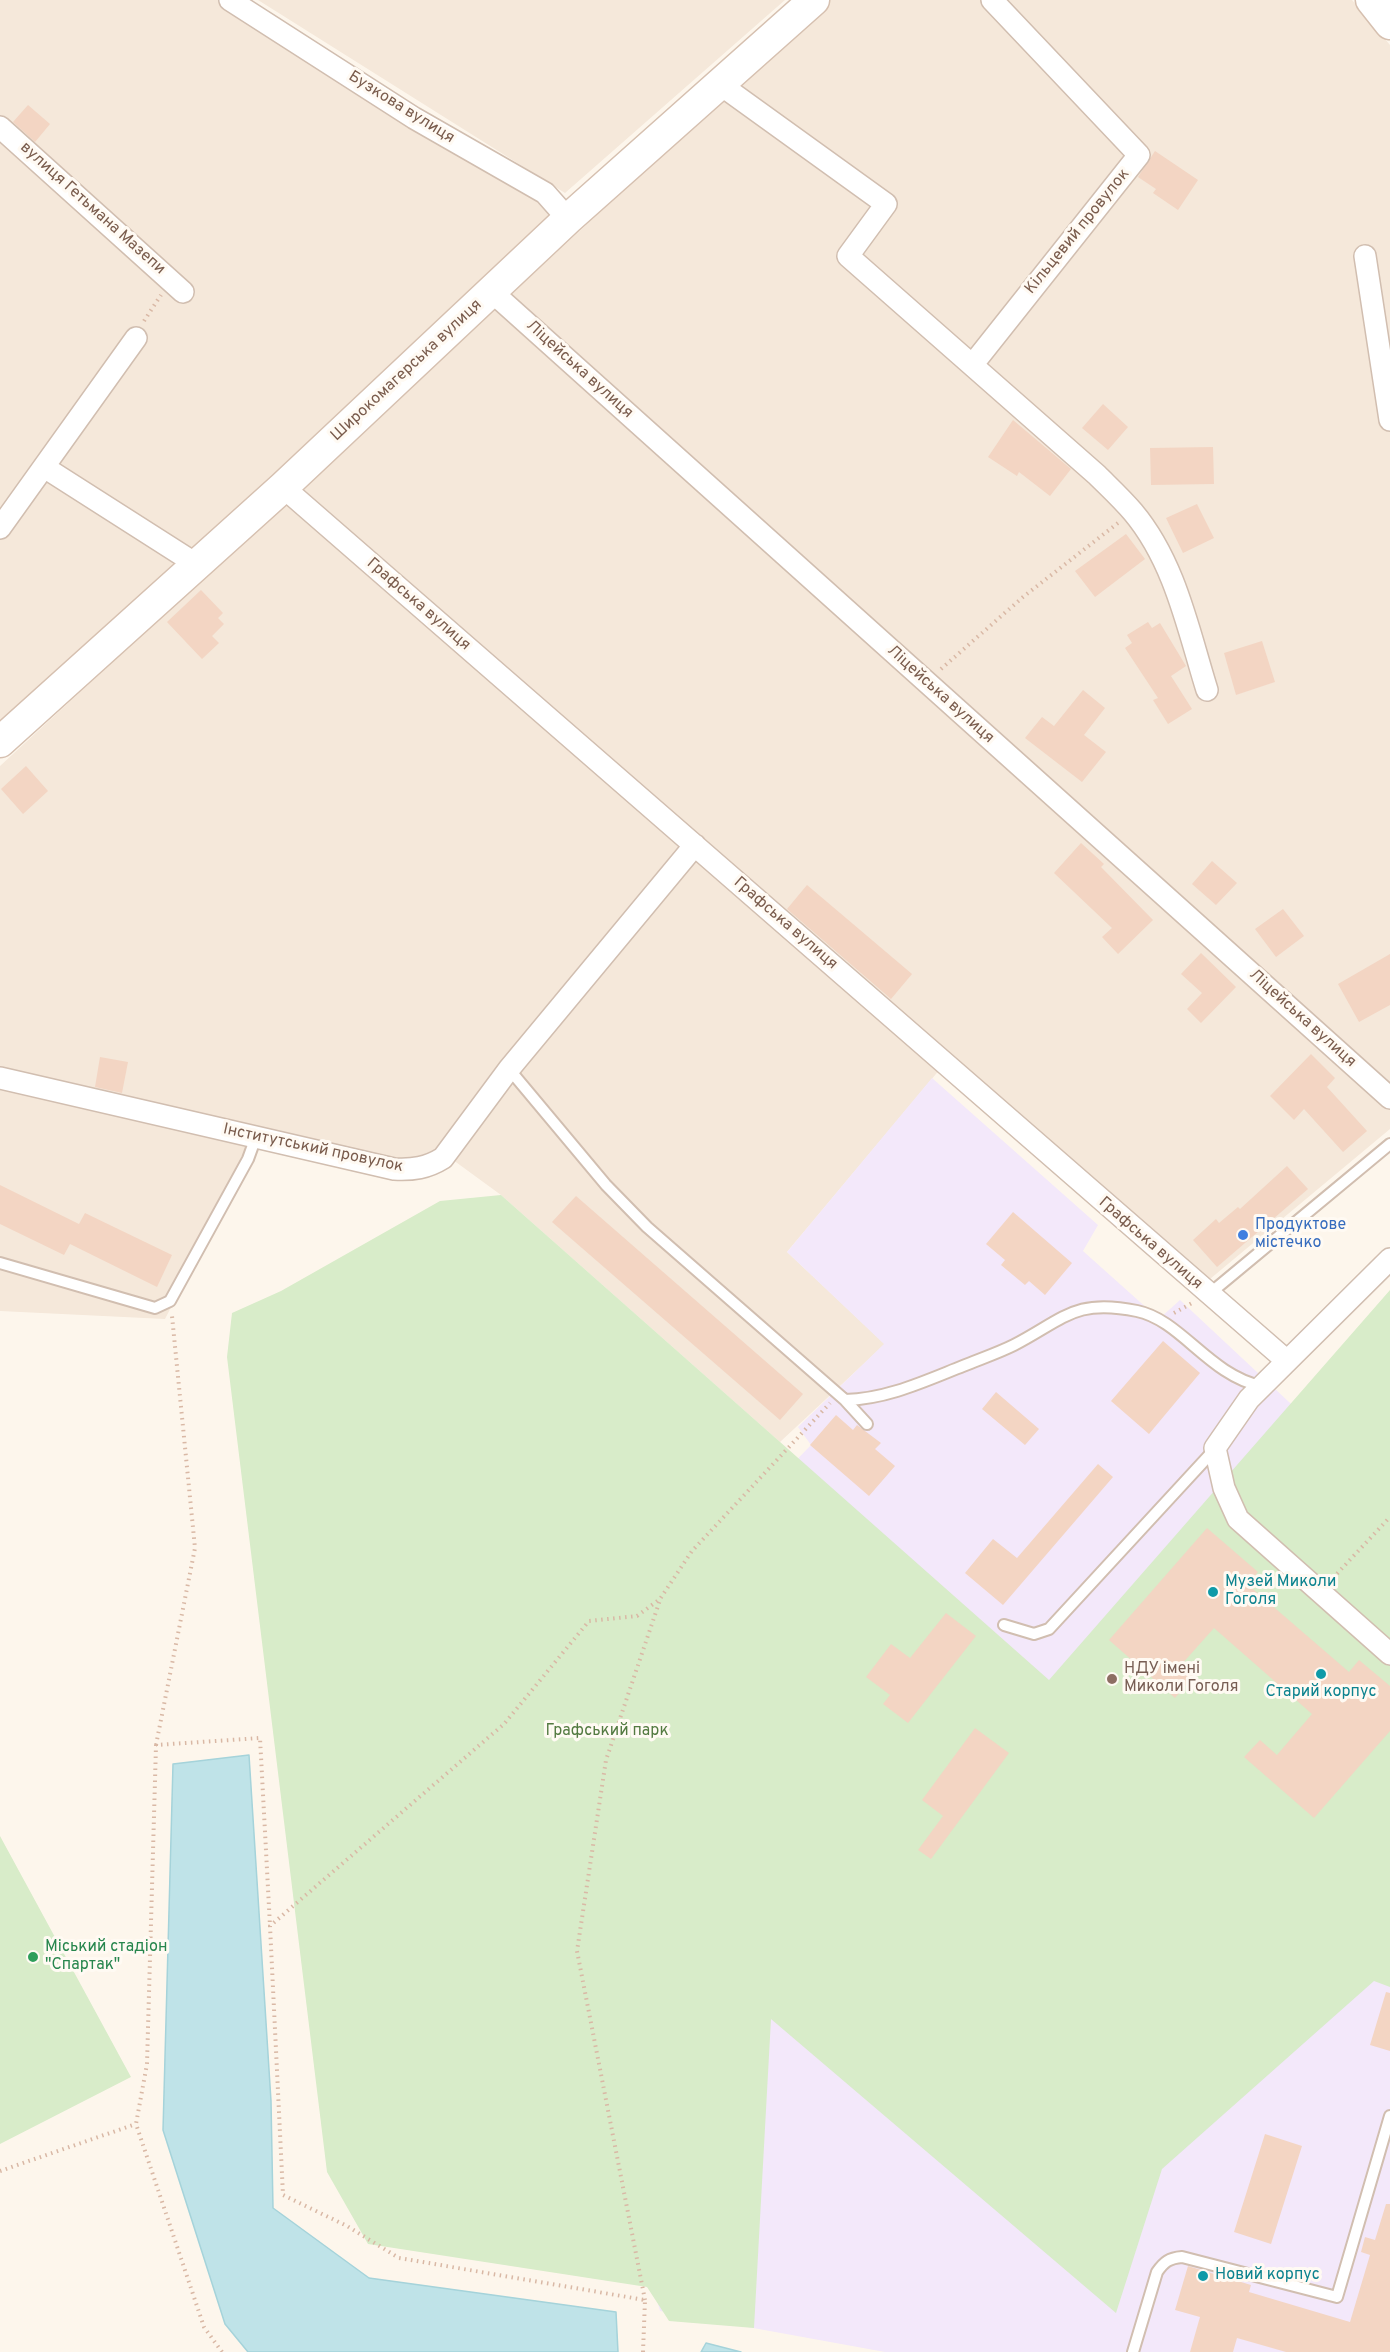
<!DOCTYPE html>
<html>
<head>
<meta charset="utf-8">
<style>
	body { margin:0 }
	canvas { display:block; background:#fdf6ec }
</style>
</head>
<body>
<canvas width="1390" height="2352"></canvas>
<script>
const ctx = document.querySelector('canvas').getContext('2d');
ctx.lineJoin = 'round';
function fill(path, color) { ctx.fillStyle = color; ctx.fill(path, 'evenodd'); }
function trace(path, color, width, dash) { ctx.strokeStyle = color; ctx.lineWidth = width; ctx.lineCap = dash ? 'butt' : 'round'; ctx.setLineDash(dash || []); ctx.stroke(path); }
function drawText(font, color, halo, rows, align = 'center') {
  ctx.font = font + ' Overpass,sans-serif'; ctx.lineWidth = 6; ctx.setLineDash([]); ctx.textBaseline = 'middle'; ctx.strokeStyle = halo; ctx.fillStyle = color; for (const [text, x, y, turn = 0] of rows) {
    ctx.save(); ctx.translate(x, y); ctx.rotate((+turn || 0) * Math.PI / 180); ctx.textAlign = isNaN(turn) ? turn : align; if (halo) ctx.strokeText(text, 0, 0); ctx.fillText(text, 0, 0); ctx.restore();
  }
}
fill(new Path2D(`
	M 0,0 L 223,0 L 534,198 L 554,217 L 0,727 Z
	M 258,0 L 785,0 L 565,193 Z
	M 830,0 L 1352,0 L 1390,45 L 1390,1129 L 1210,1279 L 951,1056 L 787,1252 L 885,1344 L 780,1442 L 501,1195 L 438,1149 L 414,1163 L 262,1130 L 165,1319 L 0,1311 L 0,766 Z`), '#f5e8da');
fill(new Path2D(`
	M 932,1078 L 1098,1225 L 1083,1251 L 1159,1319 L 1180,1300 L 1289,1402 L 1390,1489 L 1390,2352 L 885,2352 L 660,2311 L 589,2053 L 758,1500 L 811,1445 L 798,1427 L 884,1344 L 787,1252 Z`), '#f3e8fa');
fill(new Path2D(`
	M 501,1195 L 1049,1680 L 1390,1290 L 1390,1987 L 1374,1981 L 1162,2169 L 1116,2313 L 771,2019 L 754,2328 L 669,2321 L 647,2287 L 368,2244 L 327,2172 L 227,1357 L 232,1313 L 281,1291 L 440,1201 Z
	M 0,1836 L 131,2077 L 0,2144 Z`), '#d8ecc9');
const water = new Path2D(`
	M 249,1755 L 271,2101 L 273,2208 L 369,2278 L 616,2312 L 618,2352 L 248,2352 L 225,2324 L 163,2130 L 173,1764 Z
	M 706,2343 L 741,2352 L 701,2352 Z`);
fill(water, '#bfe3e8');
trace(water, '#a5d3da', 1.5);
fill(new Path2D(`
	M 28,105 L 50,124 L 35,142 L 13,122 Z
	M 1155,151 L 1198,180 L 1178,210 L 1153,193 L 1156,189 L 1138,177 Z
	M 1103,404 L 1128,427 L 1108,450 L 1082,428 Z
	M 1013,420 L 1071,469 L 1050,496 L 1019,472 L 1017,476 L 988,457 Z
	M 1213,447 L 1214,484 L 1151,485 L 1150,448 Z
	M 1197,504 L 1214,538 L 1183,553 L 1166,518 Z
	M 1126,534 L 1145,559 L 1095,597 L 1075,571 Z
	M 201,590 L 223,613 L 218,618 L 224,624 L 212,636 L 219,643 L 202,659 L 167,622 Z
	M 1148,622 L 1152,628 L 1160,623 L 1186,666 L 1171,676 L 1192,709 L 1168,724 L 1153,700 L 1158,698 L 1125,648 L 1132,643 L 1127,635 Z
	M 1262,641 L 1275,682 L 1236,695 L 1224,653 Z
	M 1083,690 L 1105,708 L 1084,735 L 1106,752 L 1082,782 L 1025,738 L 1042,717 L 1054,726 Z
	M 26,766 L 48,791 L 23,814 L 1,789 Z
	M 1081,843 L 1104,864 L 1101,867 L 1153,920 L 1118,954 L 1102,937 L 1112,928 L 1054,873 Z
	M 1212,861 L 1237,883 L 1216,905 L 1192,884 Z
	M 807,885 L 912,974 L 891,999 L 787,909 Z
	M 1283,909 L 1304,936 L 1276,957 L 1255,929 Z
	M 1201,953 L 1236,987 L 1201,1023 L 1187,1009 L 1202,993 L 1181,974 Z
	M 1390,954 L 1390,1005 L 1359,1022 L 1338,984 Z
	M 1311,1054 L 1335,1078 L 1327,1087 L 1367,1131 L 1343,1152 L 1304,1109 L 1294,1120 L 1270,1096 Z
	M 100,1057 L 128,1062 L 122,1093 L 95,1087 Z
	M 1287,1166 L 1308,1189 L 1217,1267 L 1193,1240 L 1216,1219 L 1219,1223 L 1238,1207 L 1240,1209 Z
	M 0,1185 L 79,1224 L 85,1213 L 172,1255 L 157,1287 L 70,1244 L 64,1255 L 0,1224 Z
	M 576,1196 L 803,1394 L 780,1420 L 552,1222 Z
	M 1013,1212 L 1072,1263 L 1045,1295 L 1029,1281 L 1025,1285 L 1001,1265 L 1005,1260 L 986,1244 Z
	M 1163,1341 L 1200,1373 L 1149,1434 L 1111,1401 Z
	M 996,1392 L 1039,1429 L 1025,1445 L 982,1409 Z
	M 836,1415 L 853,1430 L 857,1425 L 881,1443 L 875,1449 L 895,1466 L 869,1496 L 810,1445 Z
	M 1098,1464 L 1113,1477 L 1003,1605 L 965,1573 L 993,1539 L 1017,1558 Z
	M 1207,1528 L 1258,1572 L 1247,1584 L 1349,1672 L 1359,1660 L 1390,1686 L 1390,1731 L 1314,1818 L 1244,1757 L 1260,1740 L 1277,1755 L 1312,1714 L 1214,1628 L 1181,1665 L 1194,1676 L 1175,1698 L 1109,1640 Z
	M 946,1613 L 976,1636 L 908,1723 L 883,1704 L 890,1695 L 866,1677 L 891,1644 L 910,1658 Z
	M 975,1728 L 1009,1753 L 931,1859 L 918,1850 L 943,1816 L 922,1800 Z
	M 1386,1992 L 1390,1993 L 1390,2051 L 1370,2045 Z
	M 1265,2134 L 1302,2146 L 1271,2244 L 1234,2232 Z
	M 1386,2204 L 1390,2204 L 1390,2352 L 1286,2352 L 1237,2338 L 1233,2352 L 1190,2352 L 1200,2317 L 1175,2310 L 1188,2266 L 1251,2285 L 1249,2292 L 1350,2322 L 1370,2255 L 1361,2252 L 1365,2237 L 1375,2240 Z`), '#f3d5c3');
const lane = new Path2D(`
	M 509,1069 L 606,1185 L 647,1227 L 845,1400 L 867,1424
	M 0,1263 L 155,1308 L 170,1301 L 248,1159 L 256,1137
	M 1208,1295 L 1390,1144
	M 845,1400 C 887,1399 925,1381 963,1366 C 980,1359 998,1353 1014,1345 C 1064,1319 1075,1298 1137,1311 C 1181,1320 1209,1375 1261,1386
	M 1004,1625 L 1034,1634 L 1049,1629 L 1215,1449
	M 1133,2352 L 1157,2272 C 1164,2262 1169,2258 1182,2257 L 1337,2297 L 1390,2116`);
const street = new Path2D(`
	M 230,0 L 414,118 L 545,193 L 568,219
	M 721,85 L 886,204 L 848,256 L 1097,475 C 1109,487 1122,499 1133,512 C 1175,562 1188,629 1207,690
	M 0,127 L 183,292
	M 1365,256 L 1390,420
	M 491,291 L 1390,1098
	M 973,364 L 1139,155 L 992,0
	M 44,467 L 196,564
	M 283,487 L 1287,1361
	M 0,528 L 136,338
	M 0,1078 L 394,1169 C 413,1170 427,1168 443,1158 L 509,1069 L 695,845
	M 1390,1259 L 1249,1399 L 1215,1448 L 1224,1488 L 1238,1519 L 1390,1654`);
const secondary = new Path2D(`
	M 1371,0 L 1390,24
	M 0,742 L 283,487 L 568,219 L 814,0`);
trace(lane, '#d1beb0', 14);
trace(street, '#d1beb0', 24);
trace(secondary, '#d6c0b0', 33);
trace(new Path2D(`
	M 144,321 L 161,295
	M 941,669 L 1023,597 L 1118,523
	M 1174,1313 L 1194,1302
	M 1333,1578 L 1390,1517
	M 156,1745 L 195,1548 L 172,1316
	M 0,2171 L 136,2124
	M 645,2300 L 577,1951 L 606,1760 L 660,1600
	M 222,2352 L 204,2327 L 136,2124 L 147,2064 L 156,1745 L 260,1738 L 270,1926
	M 643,2352 L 645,2300 L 399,2258 L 347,2226 L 283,2195 L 270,1926 L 504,1724 L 589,1621 L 637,1616 L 660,1599 L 692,1551 L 830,1403`), '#d9b8a5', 4, [1.5, 4.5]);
trace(lane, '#fff', 10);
trace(street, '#fff', 21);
trace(secondary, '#fff', 30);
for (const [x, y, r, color] of [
	[1243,1235,6,"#3f7fe0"],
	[1213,1592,6,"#0f9aa8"],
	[1321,1674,6,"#0f9aa8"],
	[1112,1679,6,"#8d6e63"],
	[33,1957,6,"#2e9e5b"],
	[1203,2276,6,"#0f9aa8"]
]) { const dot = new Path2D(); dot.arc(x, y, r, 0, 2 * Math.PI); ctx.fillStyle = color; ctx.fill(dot); trace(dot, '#fffaf3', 2); }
drawText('16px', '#7a5c4d', '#fffaf3', [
	["Бузкова вулиця",401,108,32],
	["вулиця Гетьмана Мазепи",92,209,42],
	["Кільцевий провулок",1078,232,-51],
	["Ліцейська вулиця",579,370,42],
	["Широкомагерська вулиця",407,371,-43],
	["Графська вулиця",418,605,41],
	["Ліцейська вулиця",940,695,42],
	["Графська вулиця",785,924,41],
	["Ліцейська вулиця",1302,1019,42],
	["Інститутський провулок",313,1149,12],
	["Графська вулиця",1150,1244,41]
]);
drawText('16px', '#366cbe', '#fffaf3', [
	["Продуктове",1255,1226],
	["містечко",1255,1244]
], 'left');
drawText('16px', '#0d838f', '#fffaf3', [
	["Музей Миколи",1225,1583],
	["Гоголя",1225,1601],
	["Старий корпус",1321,1693,"center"],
	["Новий корпус",1215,2276]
], 'left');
drawText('16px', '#785e54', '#fffaf3', [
	["НДУ імені",1124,1670],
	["Миколи Гоголя",1124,1688]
], 'left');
drawText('16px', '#537a41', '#fffaf3', [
	["Графський парк",607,1732]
]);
drawText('16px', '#27864d', '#fffaf3', [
	["Міський стадіон",45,1948],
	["\"Спартак\"",45,1966]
], 'left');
</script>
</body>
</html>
